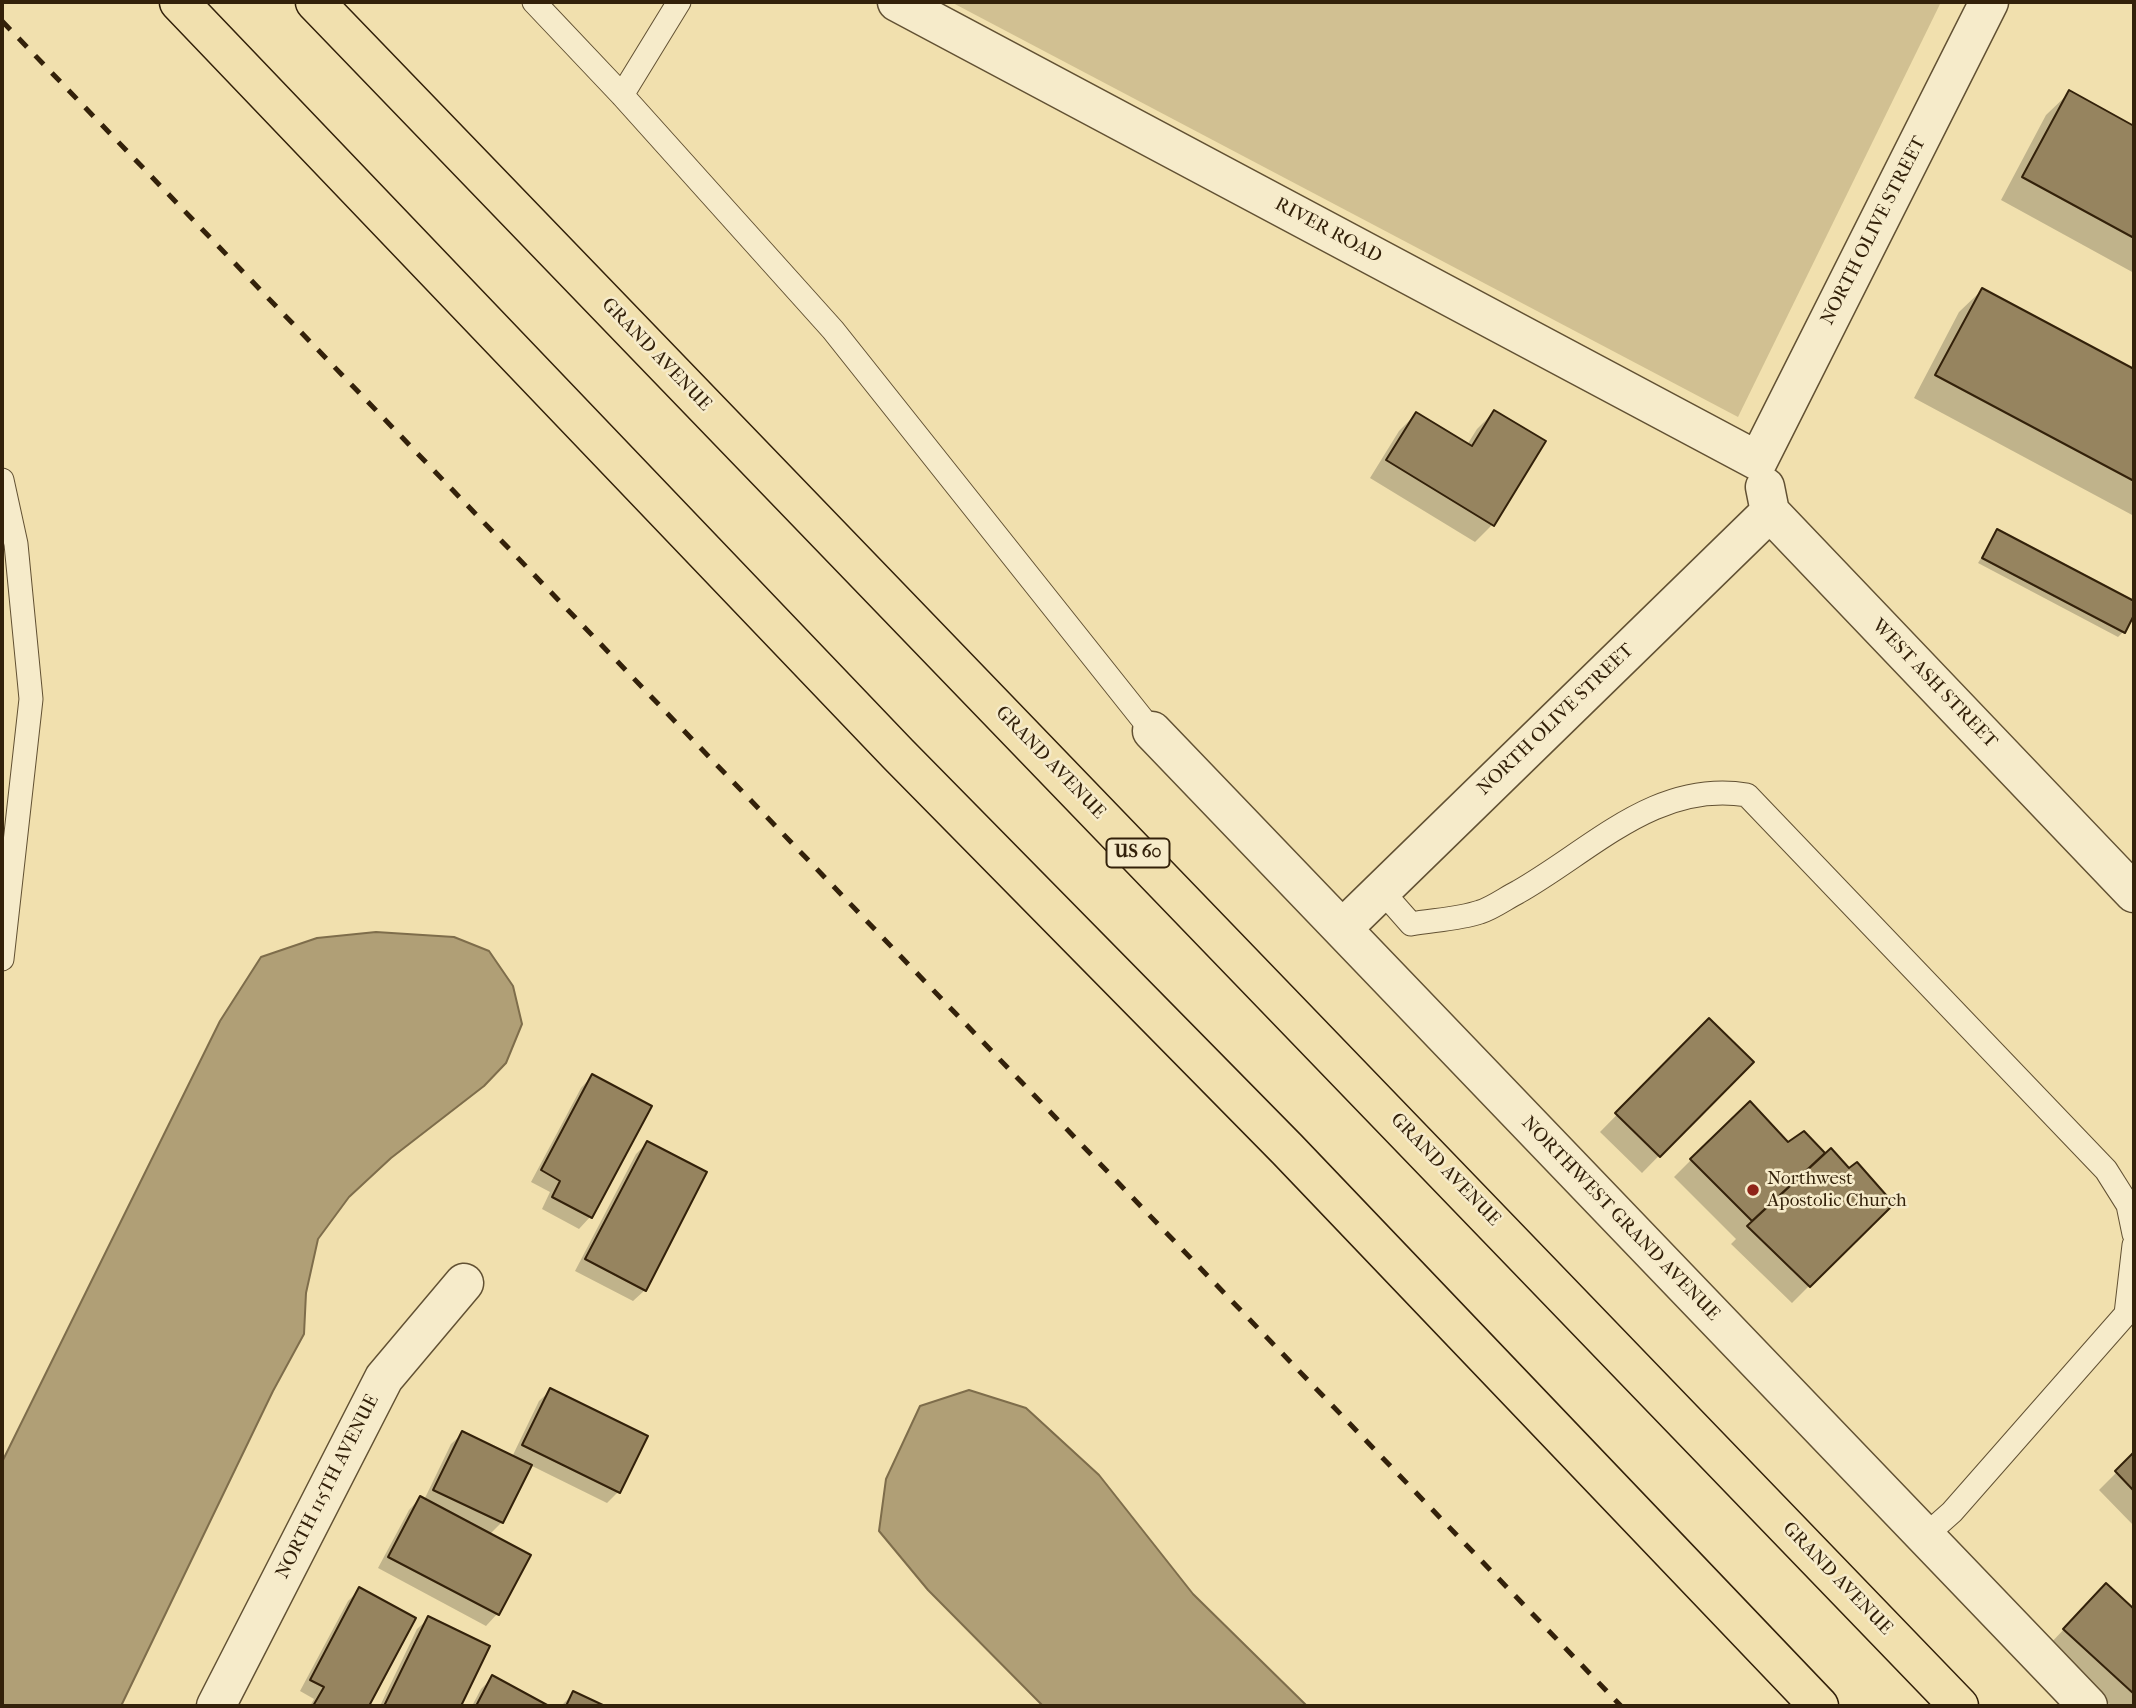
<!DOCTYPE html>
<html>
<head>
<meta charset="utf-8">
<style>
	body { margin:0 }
	#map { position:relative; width:2136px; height:1708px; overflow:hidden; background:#f1e0ae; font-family:"IM FELL French Canon",serif }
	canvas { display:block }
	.frame { position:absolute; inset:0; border:4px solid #33210a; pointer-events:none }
</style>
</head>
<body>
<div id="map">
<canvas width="2136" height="1708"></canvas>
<div class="frame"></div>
</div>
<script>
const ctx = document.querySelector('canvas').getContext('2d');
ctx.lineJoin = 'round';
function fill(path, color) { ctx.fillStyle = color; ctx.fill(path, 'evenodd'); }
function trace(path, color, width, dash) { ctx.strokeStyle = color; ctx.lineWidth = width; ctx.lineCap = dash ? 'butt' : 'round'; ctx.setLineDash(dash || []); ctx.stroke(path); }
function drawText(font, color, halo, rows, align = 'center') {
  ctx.font = font + ' "IM FELL French Canon",serif'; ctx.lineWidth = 5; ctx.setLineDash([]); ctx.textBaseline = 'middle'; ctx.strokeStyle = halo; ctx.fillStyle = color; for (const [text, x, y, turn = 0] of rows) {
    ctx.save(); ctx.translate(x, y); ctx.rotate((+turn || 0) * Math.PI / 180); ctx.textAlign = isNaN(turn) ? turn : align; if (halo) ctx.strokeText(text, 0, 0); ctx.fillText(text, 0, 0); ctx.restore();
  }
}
fill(new Path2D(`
	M 951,2 L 1941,2 L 1738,417 Z`), '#d1c092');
const water = new Path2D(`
	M 376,932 L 454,937 L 489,951 L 513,986 L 522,1024 L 506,1063 L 484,1086 L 391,1158 L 349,1197 L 318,1239 L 306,1293 L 304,1334 L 273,1391 L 121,1706 L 2,1706 L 2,1462 L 220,1021 L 261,957 L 317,938 Z
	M 969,1390 L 1026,1408 L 1099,1475 L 1193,1594 L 1307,1706 L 1043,1706 L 928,1590 L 879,1531 L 886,1479 L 920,1406 Z`);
fill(water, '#b09f76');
trace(water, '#7e6d4b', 2);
fill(new Path2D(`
	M 2069,93 L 2134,128 L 2134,273 L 2001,200 L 2046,115 Z
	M 1982,290 L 2134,371 L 2134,516 L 1914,398 L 1959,312 Z
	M 1494,412 L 1544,442 L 1492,525 L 1475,542 L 1370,478 L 1399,431 L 1416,414 L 1467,445 L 1477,429 Z
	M 1998,531 L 2134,603 L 2134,612 L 2123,632 L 2118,637 L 1978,563 Z
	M 1709,1021 L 1751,1062 L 1642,1173 L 1600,1132 Z
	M 592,1076 L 649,1107 L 590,1217 L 579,1229 L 542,1209 L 550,1192 L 531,1182 L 581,1088 Z
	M 1804,1133 L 1825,1156 L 1849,1170 L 1891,1204 L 1792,1303 L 1731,1244 L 1736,1239 L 1674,1177 L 1691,1160 L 1788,1145 Z
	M 647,1143 L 645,1290 L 633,1301 L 575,1271 L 636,1154 Z
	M 551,1390 L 618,1492 L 607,1503 L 530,1465 L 502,1522 L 489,1535 L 528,1556 L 497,1614 L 486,1626 L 378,1568 L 409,1510 L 420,1498 L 424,1500 L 451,1444 L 463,1433 L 512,1457 L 539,1401 Z
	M 2134,1455 L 2134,1526 L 2099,1490 Z
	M 2106,1585 L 2134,1611 L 2134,1706 L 2112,1706 L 2047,1647 Z
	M 360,1589 L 414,1619 L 367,1706 L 310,1706 L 314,1699 L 300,1691 L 348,1601 Z
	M 429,1618 L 488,1647 L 459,1706 L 380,1706 L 417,1629 Z
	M 492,1678 L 545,1706 L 472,1706 L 481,1689 Z
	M 574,1693 L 601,1706 L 561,1706 Z`), '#0003');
const building = new Path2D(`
	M 2069,90 L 2134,126 L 2134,238 L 2022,177 Z
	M 1982,288 L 2134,369 L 2134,481 L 1935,375 Z
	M 1494,410 L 1546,441 L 1494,526 L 1386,460 L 1416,412 L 1472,446 Z
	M 1997,529 L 2134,601 L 2134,615 L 2125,633 L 1982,558 Z
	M 1709,1018 L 1754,1062 L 1660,1157 L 1615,1113 Z
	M 592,1074 L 652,1106 L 592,1218 L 552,1197 L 560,1181 L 541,1170 Z
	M 1750,1101 L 1788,1142 L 1804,1131 L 1825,1153 L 1752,1221 L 1690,1159 Z
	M 647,1141 L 707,1172 L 646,1291 L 585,1259 Z
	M 1831,1148 L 1849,1168 L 1857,1162 L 1894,1204 L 1810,1287 L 1747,1226 Z
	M 550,1388 L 648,1436 L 620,1493 L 522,1445 Z
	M 462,1431 L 532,1465 L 503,1523 L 433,1490 Z
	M 2134,1452 L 2134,1491 L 2115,1471 Z
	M 420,1496 L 531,1555 L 499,1615 L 388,1557 Z
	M 2106,1583 L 2134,1609 L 2134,1694 L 2063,1629 Z
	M 359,1587 L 416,1618 L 369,1706 L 313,1706 L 324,1687 L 310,1680 Z
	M 428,1616 L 490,1646 L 461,1706 L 384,1706 Z
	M 492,1675 L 549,1706 L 476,1706 Z
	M 573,1691 L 605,1706 L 566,1706 Z`);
fill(building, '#96845f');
trace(building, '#33210a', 2);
const lane = new Path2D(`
	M 534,2 L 622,95 L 833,330 L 1152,731
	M 622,95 L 679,2
	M 2,480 L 16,544 L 31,699 L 2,959
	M 1381,890 L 1411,924 C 1434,920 1459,919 1480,912 C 1493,908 1506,898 1518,892 C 1592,850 1656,780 1747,795 L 2106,1170 L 2128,1205 L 2134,1234
	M 1925,1536 L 1952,1512 L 2126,1314 L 2134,1245`);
const street = new Path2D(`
	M 897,2 L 1758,461
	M 1758,461 L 1989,2
	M 1765,487 L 1770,512 L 2134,893
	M 1152,731 L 2088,1706
	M 1342,929 L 1770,512
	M 216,1706 L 384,1378 L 464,1283`);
const highway = new Path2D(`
	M 179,2 L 898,754 L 1287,1149 L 1819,1706
	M 315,2 L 1959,1706`);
trace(lane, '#625133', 25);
trace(street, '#625133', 41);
trace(highway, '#33210a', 41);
trace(lane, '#f6ebca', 23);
trace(street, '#f6ebca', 38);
trace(highway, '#f1e0ae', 38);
trace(new Path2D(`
	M 2,21 L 1621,1706`), '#33210a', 5, [12, 12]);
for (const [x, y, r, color] of [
	[1753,1190,7,"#8f2418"]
]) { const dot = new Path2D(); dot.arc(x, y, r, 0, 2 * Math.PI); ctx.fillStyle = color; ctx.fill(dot); trace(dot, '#f6ebca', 2.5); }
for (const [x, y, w] of [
	[1138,853,63]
]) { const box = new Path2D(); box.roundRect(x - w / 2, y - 14.5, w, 29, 5); ctx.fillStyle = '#f6ebca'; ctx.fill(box); trace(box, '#33210a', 2); }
drawText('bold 18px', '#33210a', null, [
	["US 60",1138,853]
]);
drawText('19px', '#33210a', '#f6ebca', [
	["RIVER ROAD",1328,231,28],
	["NORTH OLIVE STREET",1874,231,-63],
	["GRAND AVENUE",656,355,46],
	["WEST ASH STREET",1934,684,46],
	["NORTH OLIVE STREET",1556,720,-44],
	["GRAND AVENUE",1050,763,46],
	["GRAND AVENUE",1445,1170,46],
	["NORTHWEST GRAND AVENUE",1620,1219,46],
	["NORTH 115TH AVENUE",328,1487,-63],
	["GRAND AVENUE",1837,1579,46]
]);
drawText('19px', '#33210a', '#f6ebca', [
	["Northwest",1767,1179],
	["Apostolic Church",1767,1201]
], 'left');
</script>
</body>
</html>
